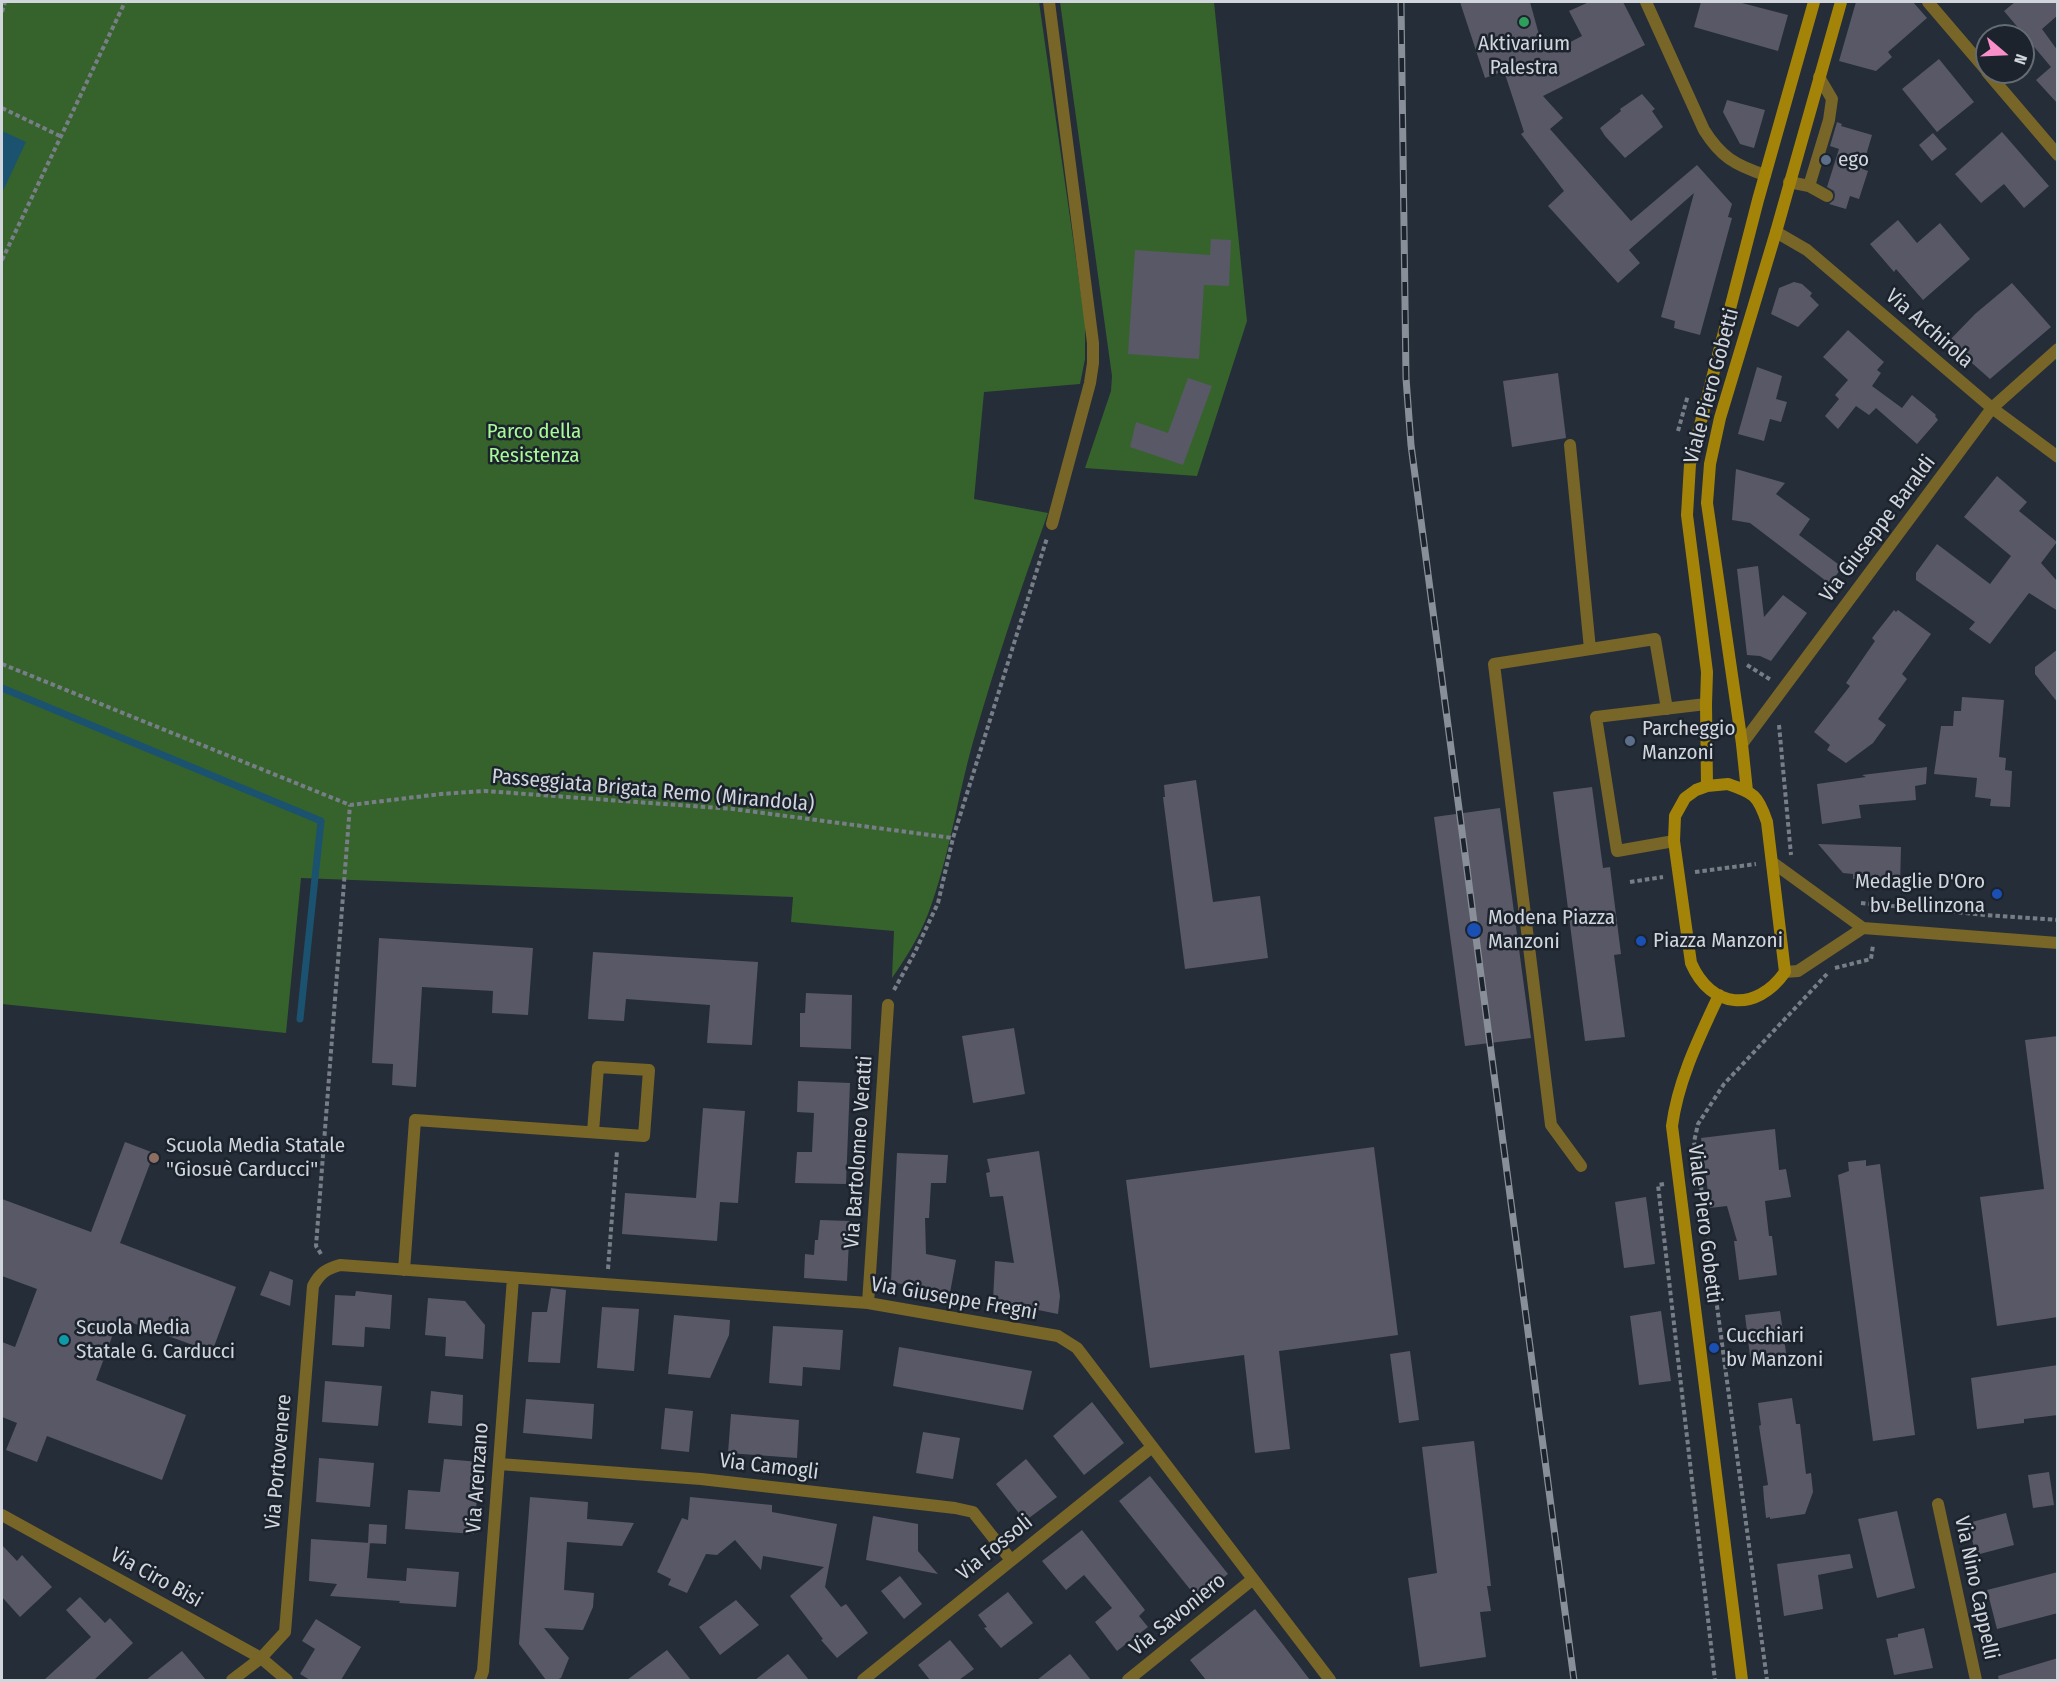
<!DOCTYPE html>
<html>
<head>
<meta charset="utf-8">
<style>
	body { margin:0 }
	#map { position:relative; width:2059px; height:1682px; overflow:hidden; background:#252d38; font-family:"Fira Sans Condensed",sans-serif }
	canvas { display:block }
	.frame { position:absolute; inset:0; border:3px solid #d1d6dd; pointer-events:none }
	.north { position:absolute; left:1975px; top:24px; width:60px; height:60px; box-sizing:border-box; background:#1c232d; border:2px solid #646b73; border-radius:50%; rotate:109deg; font-size:16px; font-weight:700; line-height:24px; text-align:center; color:#d1d6dd }
	.north::after { content:''; display:block; margin:auto; width:21px; height:27px; background:#f98fc9; clip-path:polygon(50% 0,100% 100%,50% 72%,0 100%) }
</style>
</head>
<body>
<div id="map">
<canvas width="2059" height="1682"></canvas>
<div class="frame"></div>
<div class="north">N</div>
</div>
<script>
const ctx = document.querySelector('canvas').getContext('2d');
ctx.lineJoin = 'round';
function fill(path, color) { ctx.fillStyle = color; ctx.fill(path, 'evenodd'); }
function trace(path, color, width, dash) { ctx.strokeStyle = color; ctx.lineWidth = width; ctx.lineCap = dash ? 'butt' : 'round'; ctx.setLineDash(dash || []); ctx.stroke(path); }
function drawText(font, color, halo, rows, align = 'center') {
  ctx.font = font + ' "Fira Sans Condensed",sans-serif'; ctx.lineWidth = 5; ctx.setLineDash([]); ctx.textBaseline = 'middle'; ctx.strokeStyle = halo; ctx.fillStyle = color; for (const [text, x, y, turn = 0] of rows) {
    ctx.save(); ctx.translate(x, y); ctx.rotate((+turn || 0) * Math.PI / 180); ctx.textAlign = isNaN(turn) ? turn : align; if (halo) ctx.strokeText(text, 0, 0); ctx.fillText(text, 0, 0); ctx.restore();
  }
}
fill(new Path2D(`
	M 2,2 L 1039,2 L 1085,322 L 1085,359 L 1080,384 L 984,392 L 974,499 L 1048,513 C 1021,588 995,665 973,742 C 957,799 949,859 928,914 C 919,937 906,958 892,978 L 894,931 L 791,922 L 793,897 L 301,878 L 286,1033 L 2,1004 Z
	M 1060,2 L 1214,2 L 1247,321 L 1197,476 L 1085,468 L 1111,391 L 1112,376 Z`), '#36632c');
fill(new Path2D(`
	M 2,131 L 26,142 L 2,193 Z`), '#1b526f');
trace(new Path2D(`
	M 2,688 L 321,821 L 300,1019`), '#1b526f', 7);
fill(new Path2D(`
	M 1460,2 L 1530,2 L 1538,31 L 1549,53 L 1582,36 L 1569,11 L 1589,2 L 1623,2 L 1645,45 L 1543,96 L 1563,118 L 1550,129 L 1631,221 L 1697,165 L 1732,204 L 1728,217 L 1732,218 L 1700,335 L 1674,328 L 1675,321 L 1661,317 L 1694,193 L 1629,250 L 1640,263 L 1618,283 L 1548,206 L 1564,191 L 1521,134 L 1524,132 L 1504,71 L 1485,78 Z
	M 1701,2 L 1738,2 L 1788,15 L 1778,51 L 1694,27 Z
	M 1856,2 L 1913,2 L 1927,18 L 1888,52 L 1892,57 L 1876,71 L 1839,61 Z
	M 2015,2 L 2058,2 L 2058,15 L 2042,29 L 2058,51 L 2058,104 L 2036,80 L 2051,67 L 2004,11 Z
	M 1939,59 L 1974,102 L 1937,132 L 1902,89 Z
	M 1642,94 L 1655,109 L 1652,111 L 1663,127 L 1625,158 L 1605,136 L 1600,128 L 1621,111 L 1620,109 Z
	M 1727,100 L 1765,110 L 1754,148 L 1740,144 L 1723,112 Z
	M 1837,122 L 1842,124 L 1841,126 L 1872,135 L 1862,169 L 1868,171 L 1859,199 L 1850,196 L 1846,209 L 1829,204 L 1834,200 L 1835,195 L 1834,191 L 1827,187 L 1839,149 L 1830,146 Z
	M 2002,132 L 2049,186 L 2024,208 L 2004,184 L 1981,203 L 1955,174 Z
	M 1933,133 L 1947,149 L 1932,161 L 1919,145 Z
	M 1898,220 L 1917,243 L 1940,223 L 1970,259 L 1923,300 L 1896,269 L 1894,272 L 1870,244 Z
	M 1211,239 L 1231,240 L 1229,286 L 1204,285 L 1199,359 L 1128,354 L 1135,250 L 1210,255 Z
	M 1794,282 L 1802,284 L 1812,293 L 1810,296 L 1819,305 L 1798,327 L 1771,314 L 1779,288 Z
	M 2012,283 L 2051,327 L 1990,379 L 1948,342 L 1975,314 Z
	M 1848,330 L 1884,362 L 1877,370 L 1881,373 L 1872,386 L 1902,408 L 1912,395 L 1936,415 L 1935,416 L 1938,420 L 1917,444 L 1876,408 L 1869,415 L 1856,406 L 1838,429 L 1825,416 L 1839,399 L 1835,395 L 1848,380 L 1823,357 Z
	M 1757,367 L 1782,376 L 1776,399 L 1787,402 L 1781,422 L 1770,419 L 1764,441 L 1738,434 Z
	M 1558,373 L 1566,438 L 1512,447 L 1503,381 Z
	M 1188,378 L 1212,386 L 1183,465 L 1130,447 L 1136,422 L 1168,433 Z
	M 1736,469 L 1785,483 L 1776,494 L 1810,519 L 1799,535 L 1842,567 L 1830,584 L 1750,523 L 1732,520 Z
	M 1997,476 L 2027,502 L 2019,511 L 2057,542 L 2041,563 L 2058,582 L 2058,611 L 2029,593 L 1990,644 L 1969,629 L 1975,622 L 1916,580 L 1916,573 L 1937,544 L 1990,584 L 2011,556 L 1964,517 Z
	M 1758,566 L 1764,617 L 1783,595 L 1807,613 L 1771,661 L 1760,656 L 1747,655 L 1737,569 Z
	M 1894,610 L 1896,612 L 1898,610 L 1931,634 L 1902,674 L 1907,679 L 1878,719 L 1886,725 L 1873,743 L 1846,763 L 1827,750 L 1830,745 L 1814,732 L 1850,686 L 1846,683 L 1875,641 L 1872,638 Z
	M 2058,649 L 2058,703 L 2035,674 L 2035,667 Z
	M 1962,697 L 2004,700 L 1999,757 L 2006,758 L 2005,770 L 2012,771 L 2010,807 L 1990,806 L 1991,799 L 1975,797 L 1977,778 L 1934,774 L 1941,726 L 1953,726 L 1954,711 L 1961,711 Z
	M 1927,767 L 1926,784 L 1915,786 L 1916,800 L 1859,805 L 1861,818 L 1822,824 L 1817,784 L 1866,777 L 1862,775 Z
	M 1196,780 L 1213,902 L 1260,896 L 1268,958 L 1185,969 L 1163,797 L 1165,797 L 1164,785 Z
	M 1592,787 L 1603,868 L 1610,867 L 1621,954 L 1614,955 L 1625,1037 L 1585,1041 L 1553,792 Z
	M 1500,808 L 1531,1038 L 1465,1046 L 1434,817 Z
	M 1818,844 L 1901,847 L 1900,886 L 1868,884 L 1868,879 L 1853,879 L 1853,874 L 1843,873 Z
	M 379,938 L 533,948 L 528,1015 L 492,1013 L 493,991 L 422,987 L 416,1087 L 392,1085 L 393,1064 L 372,1063 Z
	M 593,952 L 758,962 L 752,1045 L 707,1043 L 710,1005 L 626,999 L 624,1021 L 588,1019 Z
	M 806,993 L 852,995 L 851,1049 L 800,1047 L 800,1013 L 805,1013 Z
	M 1014,1028 L 1025,1094 L 973,1103 L 962,1036 Z
	M 2058,1036 L 2058,1317 L 1997,1326 L 1980,1197 L 2044,1189 L 2025,1040 Z
	M 798,1081 L 850,1083 L 846,1184 L 795,1183 L 797,1152 L 812,1152 L 814,1113 L 797,1112 Z
	M 703,1108 L 745,1111 L 738,1203 L 720,1202 L 717,1241 L 622,1234 L 625,1193 L 696,1198 Z
	M 1775,1129 L 1779,1170 L 1786,1169 L 1791,1197 L 1765,1201 L 1769,1236 L 1772,1236 L 1777,1275 L 1739,1280 L 1734,1241 L 1737,1241 L 1727,1206 L 1710,1208 L 1701,1138 Z
	M 125,1142 L 154,1153 L 120,1243 L 236,1287 L 212,1352 L 119,1318 L 96,1380 L 186,1415 L 162,1480 L 47,1436 L 37,1462 L 6,1450 L 17,1423 L 2,1417 L 2,1342 L 15,1347 L 37,1289 L 2,1276 L 2,1199 L 91,1232 Z
	M 1374,1147 L 1398,1335 L 1279,1351 L 1290,1449 L 1255,1453 L 1244,1355 L 1150,1368 L 1126,1180 Z
	M 1039,1151 L 1060,1296 L 1058,1314 L 993,1301 L 995,1261 L 1014,1263 L 1003,1196 L 990,1197 L 986,1173 L 990,1172 L 987,1159 Z
	M 897,1153 L 948,1155 L 946,1183 L 931,1183 L 929,1218 L 925,1218 L 926,1254 L 956,1260 L 950,1293 L 891,1282 Z
	M 1866,1160 L 1866,1166 L 1880,1164 L 1915,1435 L 1873,1441 L 1838,1175 L 1849,1171 L 1848,1162 Z
	M 1646,1197 L 1655,1264 L 1624,1268 L 1615,1202 Z
	M 820,1220 L 850,1221 L 847,1281 L 804,1278 L 805,1254 L 814,1255 L 815,1240 L 818,1240 Z
	M 270,1271 L 293,1280 L 290,1306 L 260,1295 Z
	M 551,1288 L 566,1290 L 560,1363 L 528,1362 L 532,1312 L 547,1312 Z
	M 356,1291 L 392,1295 L 390,1329 L 365,1327 L 364,1347 L 332,1345 L 335,1295 L 355,1296 Z
	M 428,1298 L 465,1301 L 485,1325 L 483,1359 L 445,1356 L 446,1337 L 425,1335 Z
	M 602,1307 L 639,1309 L 634,1371 L 597,1368 Z
	M 1661,1311 L 1671,1381 L 1639,1385 L 1630,1316 Z
	M 1780,1311 L 1787,1359 L 1751,1364 L 1745,1315 Z
	M 674,1315 L 730,1320 L 729,1335 L 710,1378 L 668,1374 Z
	M 773,1326 L 843,1330 L 840,1370 L 803,1367 L 802,1386 L 769,1383 Z
	M 899,1347 L 1032,1371 L 1023,1410 L 893,1386 Z
	M 1410,1351 L 1419,1420 L 1399,1423 L 1390,1354 Z
	M 2058,1365 L 2058,1415 L 2024,1419 L 2024,1423 L 1977,1429 L 1971,1378 Z
	M 325,1381 L 382,1386 L 378,1426 L 322,1422 Z
	M 431,1391 L 463,1395 L 462,1426 L 428,1423 Z
	M 1792,1398 L 1796,1424 L 1800,1424 L 1806,1474 L 1811,1473 L 1813,1492 L 1805,1514 L 1770,1519 L 1770,1517 L 1766,1518 L 1764,1499 L 1763,1486 L 1768,1485 L 1759,1426 L 1761,1425 L 1758,1403 Z
	M 526,1399 L 594,1404 L 592,1439 L 523,1433 Z
	M 1092,1402 L 1124,1443 L 1084,1475 L 1053,1436 Z
	M 665,1408 L 693,1411 L 689,1452 L 661,1449 Z
	M 731,1414 L 799,1420 L 797,1458 L 728,1453 Z
	M 923,1432 L 960,1438 L 953,1479 L 916,1473 Z
	M 1474,1441 L 1491,1586 L 1487,1586 L 1491,1611 L 1480,1612 L 1486,1657 L 1420,1667 L 1408,1578 L 1437,1573 L 1422,1447 Z
	M 319,1458 L 374,1463 L 370,1507 L 316,1502 Z
	M 444,1459 L 480,1462 L 474,1534 L 405,1529 L 408,1490 L 440,1492 Z
	M 1026,1459 L 1057,1497 L 1025,1521 L 996,1484 Z
	M 2049,1472 L 2054,1505 L 2033,1508 L 2028,1475 Z
	M 1150,1476 L 1228,1574 L 1197,1598 L 1119,1501 Z
	M 530,1497 L 588,1502 L 587,1519 L 634,1523 L 622,1546 L 567,1542 L 564,1590 L 594,1593 L 593,1607 L 583,1630 L 544,1628 L 569,1658 L 561,1678 L 556,1680 L 546,1680 L 519,1644 Z
	M 690,1497 L 772,1505 L 772,1512 L 837,1524 L 825,1587 L 841,1607 L 846,1604 L 868,1633 L 837,1658 L 821,1640 L 823,1639 L 790,1596 L 824,1567 L 763,1556 L 761,1570 L 735,1540 L 717,1555 L 706,1554 L 687,1593 L 668,1585 L 671,1579 L 657,1572 L 682,1518 L 688,1520 Z
	M 1897,1511 L 1915,1588 L 1877,1598 L 1858,1519 Z
	M 2006,1513 L 2014,1545 L 1976,1555 L 1968,1523 Z
	M 873,1516 L 918,1524 L 918,1551 L 938,1574 L 866,1560 Z
	M 369,1524 L 387,1525 L 386,1544 L 368,1543 Z
	M 1082,1530 L 1145,1610 L 1139,1616 L 1148,1627 L 1117,1651 L 1095,1622 L 1112,1608 L 1084,1575 L 1066,1590 L 1042,1561 Z
	M 311,1539 L 370,1543 L 367,1578 L 406,1581 L 407,1568 L 459,1572 L 456,1607 L 399,1603 L 400,1601 L 330,1596 L 337,1584 L 309,1581 Z
	M 2,1545 L 17,1561 L 22,1555 L 52,1587 L 20,1617 L 2,1597 Z
	M 1850,1554 L 1853,1568 L 1818,1575 L 1823,1609 L 1784,1616 L 1777,1564 Z
	M 2058,1572 L 2058,1613 L 1997,1629 L 1987,1590 Z
	M 900,1576 L 922,1604 L 904,1619 L 881,1591 Z
	M 1008,1592 L 1033,1623 L 1001,1648 L 984,1628 L 987,1627 L 978,1615 Z
	M 80,1597 L 105,1623 L 110,1618 L 133,1643 L 94,1680 L 44,1680 L 91,1637 L 66,1610 Z
	M 736,1600 L 759,1625 L 720,1655 L 699,1627 Z
	M 1255,1609 L 1281,1642 L 1310,1680 L 1206,1680 L 1190,1660 Z
	M 316,1619 L 361,1647 L 341,1680 L 310,1680 L 300,1674 L 315,1649 L 302,1641 Z
	M 1924,1628 L 1933,1668 L 1894,1675 L 1886,1639 L 1898,1637 L 1898,1634 Z
	M 950,1640 L 974,1669 L 959,1680 L 930,1680 L 918,1665 Z
	M 667,1650 L 691,1680 L 627,1680 Z
	M 182,1651 L 206,1680 L 146,1680 Z
	M 788,1654 L 809,1680 L 755,1680 Z
	M 1070,1654 L 1091,1680 L 1037,1680 Z
	M 2058,1658 L 2058,1680 L 1999,1680 L 1998,1676 Z`), '#595866');
trace(new Path2D(`
	M 2,12 L 5,2
	M 2,108 L 60,136
	M 2,260 L 125,2
	M 1678,431 L 1688,395
	M 2,664 L 350,805 L 441,794 L 485,791 L 733,809 L 953,838
	M 1747,665 L 1771,680
	M 1779,725 L 1791,855
	M 1695,872 L 1756,864
	M 1630,882 L 1663,877
	M 1861,903 L 1986,915 L 2058,920
	M 1835,968 L 1871,959 L 1873,945
	M 894,990 L 915,952 L 938,903 L 953,838 L 1047,538
	M 1700,1179 L 1767,1680
	M 1695,1180 L 1700,1179 L 1694,1142 L 1698,1124 L 1724,1084 L 1827,974
	M 1664,1184 L 1658,1185 L 1715,1680
	M 321,1254 L 316,1246 L 350,805
	M 608,1269 L 617,1151`), '#787e87', 4, [4.5, 3]);
trace(new Path2D(`
	M 1049,2 L 1093,343 L 1093,363 L 1090,383 L 1052,524
	M 1789,182 L 1809,186 L 1829,120 L 1832,99 L 1819,77
	M 1809,186 L 1827,196
	M 1570,445 L 1590,649
	M 1674,841 L 1617,851 L 1596,717 L 1706,704
	M 1581,1166 L 1551,1125 L 1494,664 L 1655,639 L 1667,709`), '#786528', 12);
trace(new Path2D(`
	M 1646,2 L 1704,130 C 1721,157 1735,165 1765,175
	M 1928,2 L 1987,71
	M 1987,72 L 2058,155
	M 1776,232 L 1807,250 L 1992,408 L 2058,457
	M 1742,744 L 1992,408 L 2058,349
	M 404,1270 L 415,1120 L 644,1136 L 649,1070 L 598,1067 L 593,1132
	M 868,1303 L 888,1005
	M 499,1464 L 701,1479 L 955,1508 L 973,1512 L 1011,1560
	M 1938,1504 L 1976,1680
	M 2,1515 L 261,1658 L 287,1680
	M 232,1680 L 261,1658 L 285,1632 L 313,1286 C 320,1273 326,1269 340,1265 L 868,1303 L 1058,1336 L 1077,1348 L 1330,1680
	M 480,1680 L 483,1671 L 513,1278
	M 863,1680 L 1152,1447
	M 1128,1680 L 1253,1579`), '#786528', 12);
trace(new Path2D(`
	M 1772,862 L 1863,928 L 2058,943
	M 1785,972 L 1798,971 L 1863,928`), '#786528', 12);
trace(new Path2D(`
	M 1728,784 C 1754,793 1758,795 1767,822 L 1785,972 C 1756,1013 1711,1009 1691,963 L 1674,841 L 1675,816 L 1685,798 L 1696,790 L 1707,786 Z
	M 1707,786 L 1706,704 L 1707,672 L 1687,515 L 1690,464 L 1758,200 L 1814,2
	M 1747,791 L 1742,744 L 1707,503 L 1710,464 L 1720,418 L 1776,232 L 1841,2
	M 1719,995 C 1699,1038 1678,1080 1672,1126 L 1742,1680`), '#a38408', 12);
const rail = new Path2D(`
	M 1401,2 L 1406,378 L 1411,445 L 1574,1680`);
trace(rail, '#898f98', 7);
trace(rail, '#1c232d', 4.5, [14]);
for (const [x, y, r, color] of [
	[1524,22,6,"#2e9e5b"],
	[1826,160,6,"#5c6f8a"],
	[1630,741,6,"#5c6f8a"],
	[1997,894,6,"#1a4fb4"],
	[1474,930,8,"#1a4fb4"],
	[1641,941,6,"#1a4fb4"],
	[154,1158,6,"#8d6e63"],
	[64,1340,6,"#0f9aa8"],
	[1714,1348,6,"#1a4fb4"]
]) { const dot = new Path2D(); dot.arc(x, y, r, 0, 2 * Math.PI); ctx.fillStyle = color; ctx.fill(dot); trace(dot, '#1c232d', 2); }
drawText('21px', '#d1d6dd', '#1c232d', [
	["Aktivarium",1524,44,"center"],
	["Palestra",1524,68,"center"],
	["ego",1838,160],
	["Parcheggio",1642,729],
	["Manzoni",1642,753],
	["Medaglie D'Oro",1985,882,"right"],
	["bv Bellinzona",1985,906,"right"],
	["Modena Piazza",1488,918],
	["Manzoni",1488,942],
	["Piazza Manzoni",1653,941],
	["Scuola Media Statale",166,1146],
	["\"Giosuè Carducci\"",166,1170],
	["Scuola Media",76,1328],
	["Statale G. Carducci",76,1352],
	["Cucchiari",1726,1336],
	["bv Manzoni",1726,1360]
], 'left');
drawText('21px', '#d1d6dd', '#1c232d', [
	["Via Archirola",1929,329,41],
	["Viale Piero Gobetti",1712,386,-75],
	["Via Giuseppe Baraldi",1878,529,-53],
	["Passeggiata Brigata Remo (Mirandola)",653,791,5],
	["Via Bartolomeo Veratti",859,1152,-86],
	["Viale Piero Gobetti",1704,1224,83],
	["Via Giuseppe Fregni",954,1299,10],
	["Via Portovenere",279,1462,-85],
	["Via Camogli",769,1467,7],
	["Via Arenzano",478,1478,-86],
	["Via Fossoli",995,1548,-39],
	["Via Ciro Bisi",156,1578,29],
	["Via Nino Cappelli",1976,1588,78],
	["Via Savoniero",1178,1615,-39]
]);
drawText('21px', '#a7fa95', '#1c232d', [
	["Parco della",534,432],
	["Resistenza",534,456]
]);
</script>
</body>
</html>
